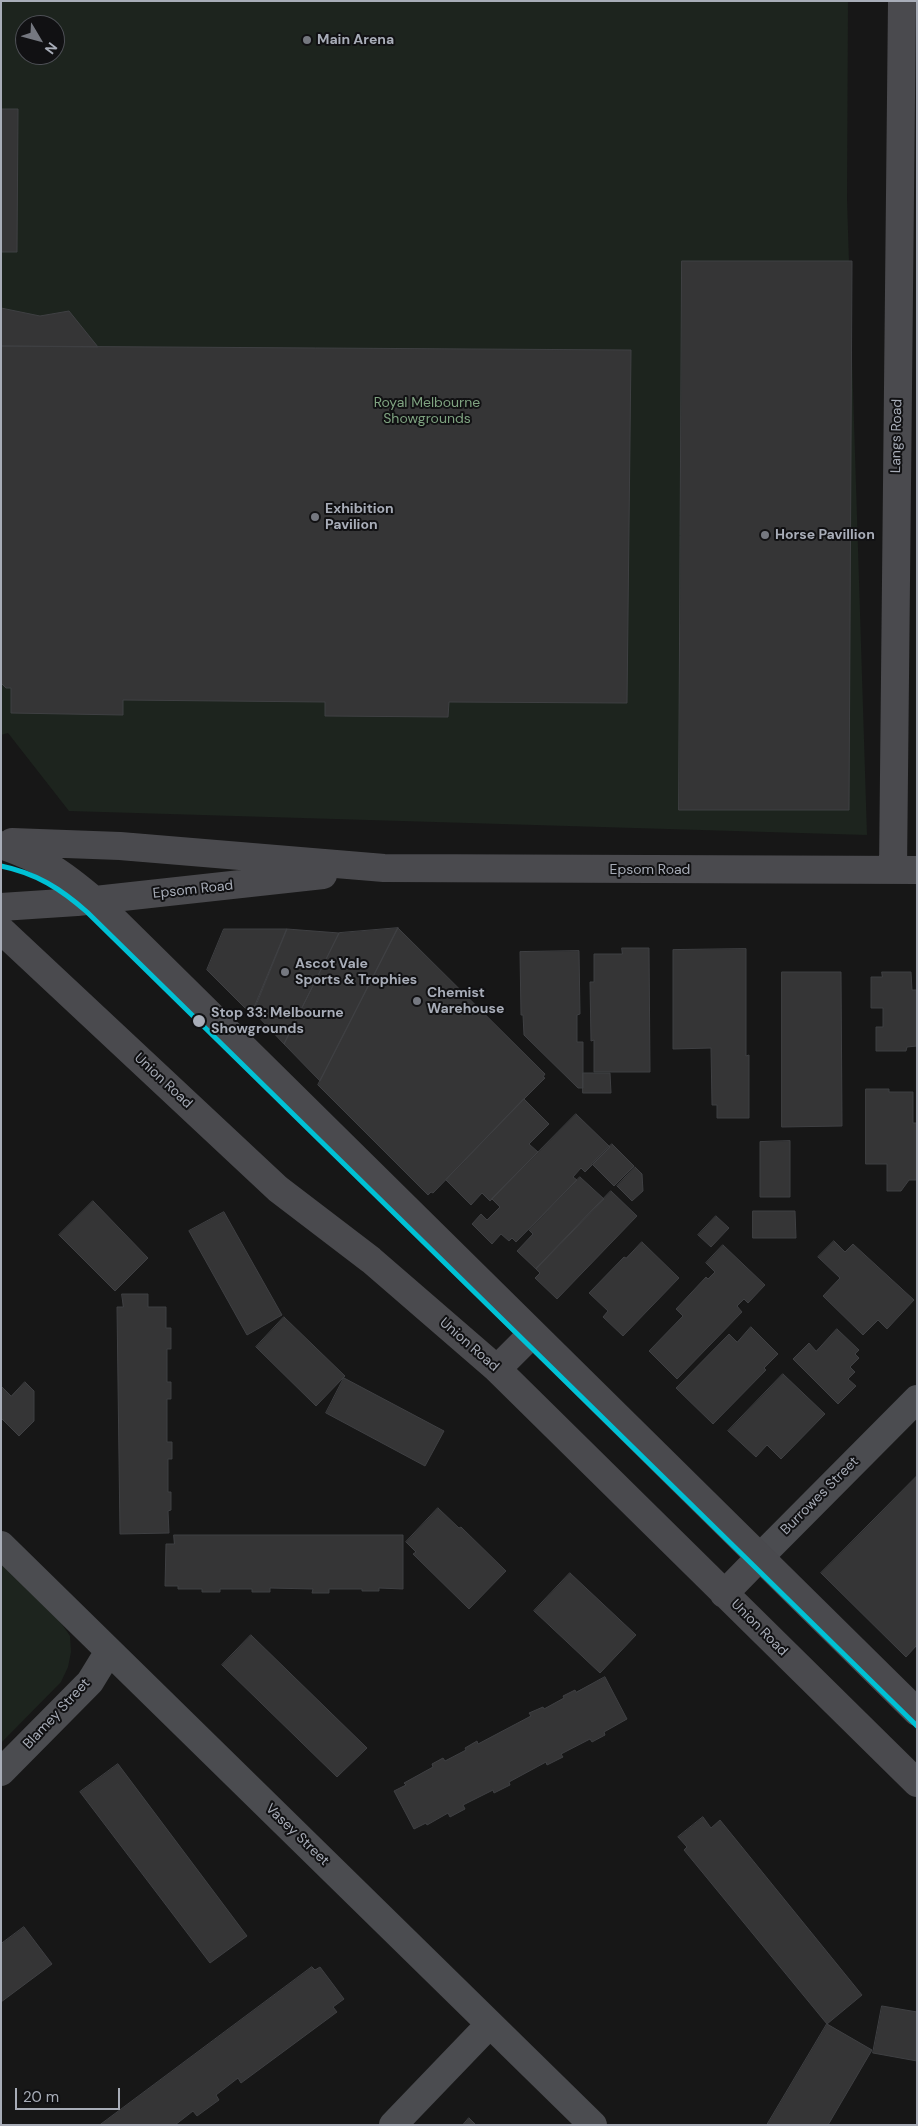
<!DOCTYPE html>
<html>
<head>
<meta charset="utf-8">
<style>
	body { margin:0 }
	#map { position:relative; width:918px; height:2126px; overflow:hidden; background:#171717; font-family:"DM Sans",sans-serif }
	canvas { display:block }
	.frame { position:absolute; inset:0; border:2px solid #a8adb8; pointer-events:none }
	.north { position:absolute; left:15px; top:15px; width:50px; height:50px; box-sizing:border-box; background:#111113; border:1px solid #4d4f55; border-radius:50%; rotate:127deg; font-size:14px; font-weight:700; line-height:20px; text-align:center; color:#a8adb8 }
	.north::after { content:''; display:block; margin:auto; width:18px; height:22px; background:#757880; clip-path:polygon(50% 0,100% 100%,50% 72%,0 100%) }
	.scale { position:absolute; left:15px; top:2088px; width:105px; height:22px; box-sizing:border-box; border:2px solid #a8adb8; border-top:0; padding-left:6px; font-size:15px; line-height:18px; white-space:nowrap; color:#a8adb8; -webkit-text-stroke:4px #111113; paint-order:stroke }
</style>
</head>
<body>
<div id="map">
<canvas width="918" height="2126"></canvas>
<div class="frame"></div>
<div class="north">N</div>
<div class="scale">20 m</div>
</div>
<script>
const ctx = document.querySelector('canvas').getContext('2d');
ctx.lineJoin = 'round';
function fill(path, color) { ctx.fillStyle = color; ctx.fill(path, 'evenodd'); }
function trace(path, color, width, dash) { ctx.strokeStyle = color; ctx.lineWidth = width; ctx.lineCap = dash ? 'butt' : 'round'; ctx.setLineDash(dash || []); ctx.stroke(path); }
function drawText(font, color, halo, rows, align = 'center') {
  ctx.font = font + ' "DM Sans",sans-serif'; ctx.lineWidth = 4; ctx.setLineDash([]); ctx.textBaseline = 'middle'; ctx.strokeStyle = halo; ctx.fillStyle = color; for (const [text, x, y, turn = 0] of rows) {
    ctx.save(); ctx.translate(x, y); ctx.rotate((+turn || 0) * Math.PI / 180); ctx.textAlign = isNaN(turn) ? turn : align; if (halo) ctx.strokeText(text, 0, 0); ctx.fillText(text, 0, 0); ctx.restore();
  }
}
fill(new Path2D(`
	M 1,1 L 848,1 L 847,199 L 867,835 L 69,811 L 8,733 L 1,735 ZM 25,25 L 55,25 L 55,55 L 25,55 Z
	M 1,1561 L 59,1620 L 70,1636 L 71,1652 L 68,1667 L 61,1682 L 1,1743 Z`), '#1d241e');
const building = new Path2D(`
	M 1,109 L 18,109 L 17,252 L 1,252 Z
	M 682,261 L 852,261 L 849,810 L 679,810 Z
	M 1,308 L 40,316 L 69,311 L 98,347 L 1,346 Z
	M 1,346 L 631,350 L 627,703 L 449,702 L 448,717 L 325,716 L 325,702 L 123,700 L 123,715 L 11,713 L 11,688 L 6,688 L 1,683 Z
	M 398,928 L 545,1074 L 543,1077 L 545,1078 L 524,1099 L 433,1193 L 431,1192 L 428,1195 L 318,1085 Z
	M 398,928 L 320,1081 L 284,1044 L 339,933 Z
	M 224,929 L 287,929 L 252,1015 L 207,970 Z
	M 287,929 L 339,933 L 284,1044 L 253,1011 Z
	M 622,948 L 649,948 L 650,1072 L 594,1072 L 594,1040 L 591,1041 L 590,982 L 594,982 L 594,954 L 622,954 Z
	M 746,949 L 746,1056 L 749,1055 L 749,1118 L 717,1118 L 717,1105 L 712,1105 L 711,1048 L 673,1049 L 673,950 Z
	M 579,951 L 580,1014 L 577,1015 L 577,1042 L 583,1042 L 583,1088 L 578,1088 L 524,1035 L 523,1015 L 521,1015 L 520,952 Z
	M 782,972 L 841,972 L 842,1126 L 782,1127 Z
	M 882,972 L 911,972 L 912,990 L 917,990 L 917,1046 L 907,1047 L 906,1051 L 876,1051 L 876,1027 L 883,1027 L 883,1008 L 871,1008 L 871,977 L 882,977 Z
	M 583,1073 L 610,1073 L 611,1093 L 583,1093 Z
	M 866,1089 L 889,1089 L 889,1092 L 913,1092 L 913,1123 L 917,1123 L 917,1180 L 909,1180 L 901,1191 L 887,1191 L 887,1164 L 866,1164 Z
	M 524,1099 L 549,1124 L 529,1144 L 538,1152 L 490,1201 L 482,1193 L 471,1205 L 446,1180 Z
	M 576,1114 L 610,1147 L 585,1172 L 581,1168 L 573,1177 L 577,1180 L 516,1242 L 512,1238 L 509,1241 L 501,1234 L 492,1244 L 472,1224 L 481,1214 L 487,1220 L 500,1207 L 492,1199 Z
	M 790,1141 L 790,1197 L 760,1197 L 760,1142 Z
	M 612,1144 L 634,1166 L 614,1186 L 592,1164 Z
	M 635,1167 L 642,1174 L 643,1191 L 632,1201 L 617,1186 Z
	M 580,1177 L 604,1199 L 536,1269 L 517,1251 L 533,1234 L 529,1230 Z
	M 611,1191 L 637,1216 L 557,1299 L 535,1278 L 540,1273 L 536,1269 Z
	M 93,1201 L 148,1258 L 115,1291 L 59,1235 Z
	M 753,1211 L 795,1211 L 796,1238 L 753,1238 Z
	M 224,1212 L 282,1315 L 247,1335 L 189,1231 Z
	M 716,1216 L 729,1228 L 711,1247 L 698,1235 Z
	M 834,1241 L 845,1252 L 853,1244 L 914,1300 L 887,1329 L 878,1320 L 863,1335 L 823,1296 L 840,1278 L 818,1257 Z
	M 642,1242 L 679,1278 L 623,1336 L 603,1317 L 608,1311 L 589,1293 L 624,1257 L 626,1258 Z
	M 723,1245 L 765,1285 L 748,1303 L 744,1299 L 737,1306 L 742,1312 L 677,1379 L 649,1351 L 683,1316 L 676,1309 L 706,1277 L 708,1279 L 715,1272 L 706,1263 Z
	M 122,1294 L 148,1294 L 148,1307 L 166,1307 L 166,1328 L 171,1328 L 171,1349 L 167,1349 L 167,1382 L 171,1382 L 171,1399 L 167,1399 L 167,1442 L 172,1442 L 172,1459 L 168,1459 L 168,1492 L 171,1492 L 171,1510 L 168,1511 L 169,1533 L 120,1534 L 117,1307 L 123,1307 Z
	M 284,1317 L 345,1376 L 316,1406 L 256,1347 Z
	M 751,1327 L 778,1354 L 764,1368 L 766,1370 L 713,1424 L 676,1388 L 729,1334 L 737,1342 Z
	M 837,1329 L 859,1350 L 855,1354 L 859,1358 L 850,1367 L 855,1372 L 848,1379 L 856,1386 L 838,1404 L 793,1359 L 809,1343 L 816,1351 Z
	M 783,1374 L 825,1414 L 781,1459 L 767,1445 L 756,1457 L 728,1431 Z
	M 344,1378 L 444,1431 L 425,1466 L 326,1413 Z
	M 25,1382 L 34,1391 L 34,1421 L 19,1436 L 1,1418 L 1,1386 L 11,1396 Z
	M 917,1476 L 917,1645 L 906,1657 L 821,1573 Z
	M 438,1508 L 459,1528 L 461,1527 L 506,1571 L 469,1609 L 413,1554 L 416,1552 L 406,1542 Z
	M 174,1535 L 403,1535 L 403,1589 L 379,1588 L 379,1591 L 362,1591 L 362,1589 L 329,1589 L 329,1593 L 312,1593 L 313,1589 L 270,1588 L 270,1592 L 252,1592 L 252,1589 L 220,1589 L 220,1592 L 202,1592 L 202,1589 L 178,1589 L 178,1586 L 165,1586 L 166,1544 L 174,1544 Z
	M 570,1573 L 636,1635 L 600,1673 L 534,1611 Z
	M 251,1635 L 367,1748 L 337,1777 L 222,1665 Z
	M 605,1677 L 627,1719 L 604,1732 L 605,1735 L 592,1742 L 590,1739 L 561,1754 L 563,1757 L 547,1765 L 546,1762 L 509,1782 L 510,1785 L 494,1793 L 493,1790 L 463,1805 L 465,1809 L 450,1817 L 448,1813 L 427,1825 L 426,1823 L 414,1829 L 394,1791 L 406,1785 L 404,1783 L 433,1767 L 432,1764 L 443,1758 L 445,1761 L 466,1750 L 465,1748 L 477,1741 L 478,1744 L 531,1716 L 529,1713 L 543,1707 L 544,1709 L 564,1698 L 563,1696 L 575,1690 L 576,1692 Z
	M 118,1764 L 247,1936 L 210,1963 L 80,1792 Z
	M 703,1817 L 711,1828 L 720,1820 L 862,1995 L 827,2024 L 684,1850 L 687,1847 L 678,1837 Z
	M 24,1927 L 52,1964 L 1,2002 L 1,1944 Z
	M 312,1967 L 315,1970 L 320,1967 L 344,1999 L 333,2007 L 337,2012 L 241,2083 L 238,2078 L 216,2095 L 219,2100 L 197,2116 L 193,2111 L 175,2125 L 100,2125 Z
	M 882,2006 L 917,2012 L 917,2061 L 873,2053 Z
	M 827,2024 L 872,2050 L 828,2125 L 767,2125 Z
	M 469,2118 L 476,2125 L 463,2125 Z`);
fill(building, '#353536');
trace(building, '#3f4043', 1);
trace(new Path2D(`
	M 1,1545 L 593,2125
	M 760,1557 L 917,1399
	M 1,1772 L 90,1682 L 109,1651
	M 393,2125 L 490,2024`), '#4b4c50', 28);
trace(new Path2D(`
	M 12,842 L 120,846 L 384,868 L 917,870
	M 1,845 C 42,859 62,873 95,901 L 917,1712
	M 893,870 L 902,1
	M 1,907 L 77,902 L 323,875
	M 1,930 L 278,1189 L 371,1260 L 497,1369 L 917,1783
	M 497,1369 L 532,1334
	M 724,1594 L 760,1557`), '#4a4a4e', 28);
trace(new Path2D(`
	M 1,866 C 36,873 61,889 87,912 L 917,1726`), '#00c1d5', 5);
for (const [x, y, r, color] of [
	[307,40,5,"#757880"],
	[315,517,5,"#757880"],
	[765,535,5,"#757880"],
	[285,972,5,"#757880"],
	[417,1001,5,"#757880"],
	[199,1021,7,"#a8adb8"]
]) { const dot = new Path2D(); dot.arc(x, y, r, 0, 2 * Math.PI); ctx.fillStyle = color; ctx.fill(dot); trace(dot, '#111113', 2); }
drawText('bold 14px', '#a8adb8', '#111113', [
	["Main Arena",317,40],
	["Exhibition",325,509],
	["Pavilion",325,525],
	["Horse Pavillion",775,535],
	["Ascot Vale",295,964],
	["Sports & Trophies",295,980],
	["Chemist",427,993],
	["Warehouse",427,1009]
], 'left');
drawText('14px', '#7fa381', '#111113', [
	["Royal Melbourne",427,403],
	["Showgrounds",427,419]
]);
drawText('14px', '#a8adb8', '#111113', [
	["Langs Road",897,436,-89],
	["Epsom Road",650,870],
	["Epsom Road",193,890,-6],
	["Union Road",163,1081,43],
	["Union Road",469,1345,41],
	["Burrowes Street",820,1496,-45],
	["Union Road",759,1628,45],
	["Blamey Street",57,1714,-47],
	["Vasey Street",297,1835,44]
]);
drawText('bold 14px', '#a8adb8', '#111113', [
	["Stop 33: Melbourne",211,1013],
	["Showgrounds",211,1029]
], 'left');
</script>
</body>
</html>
